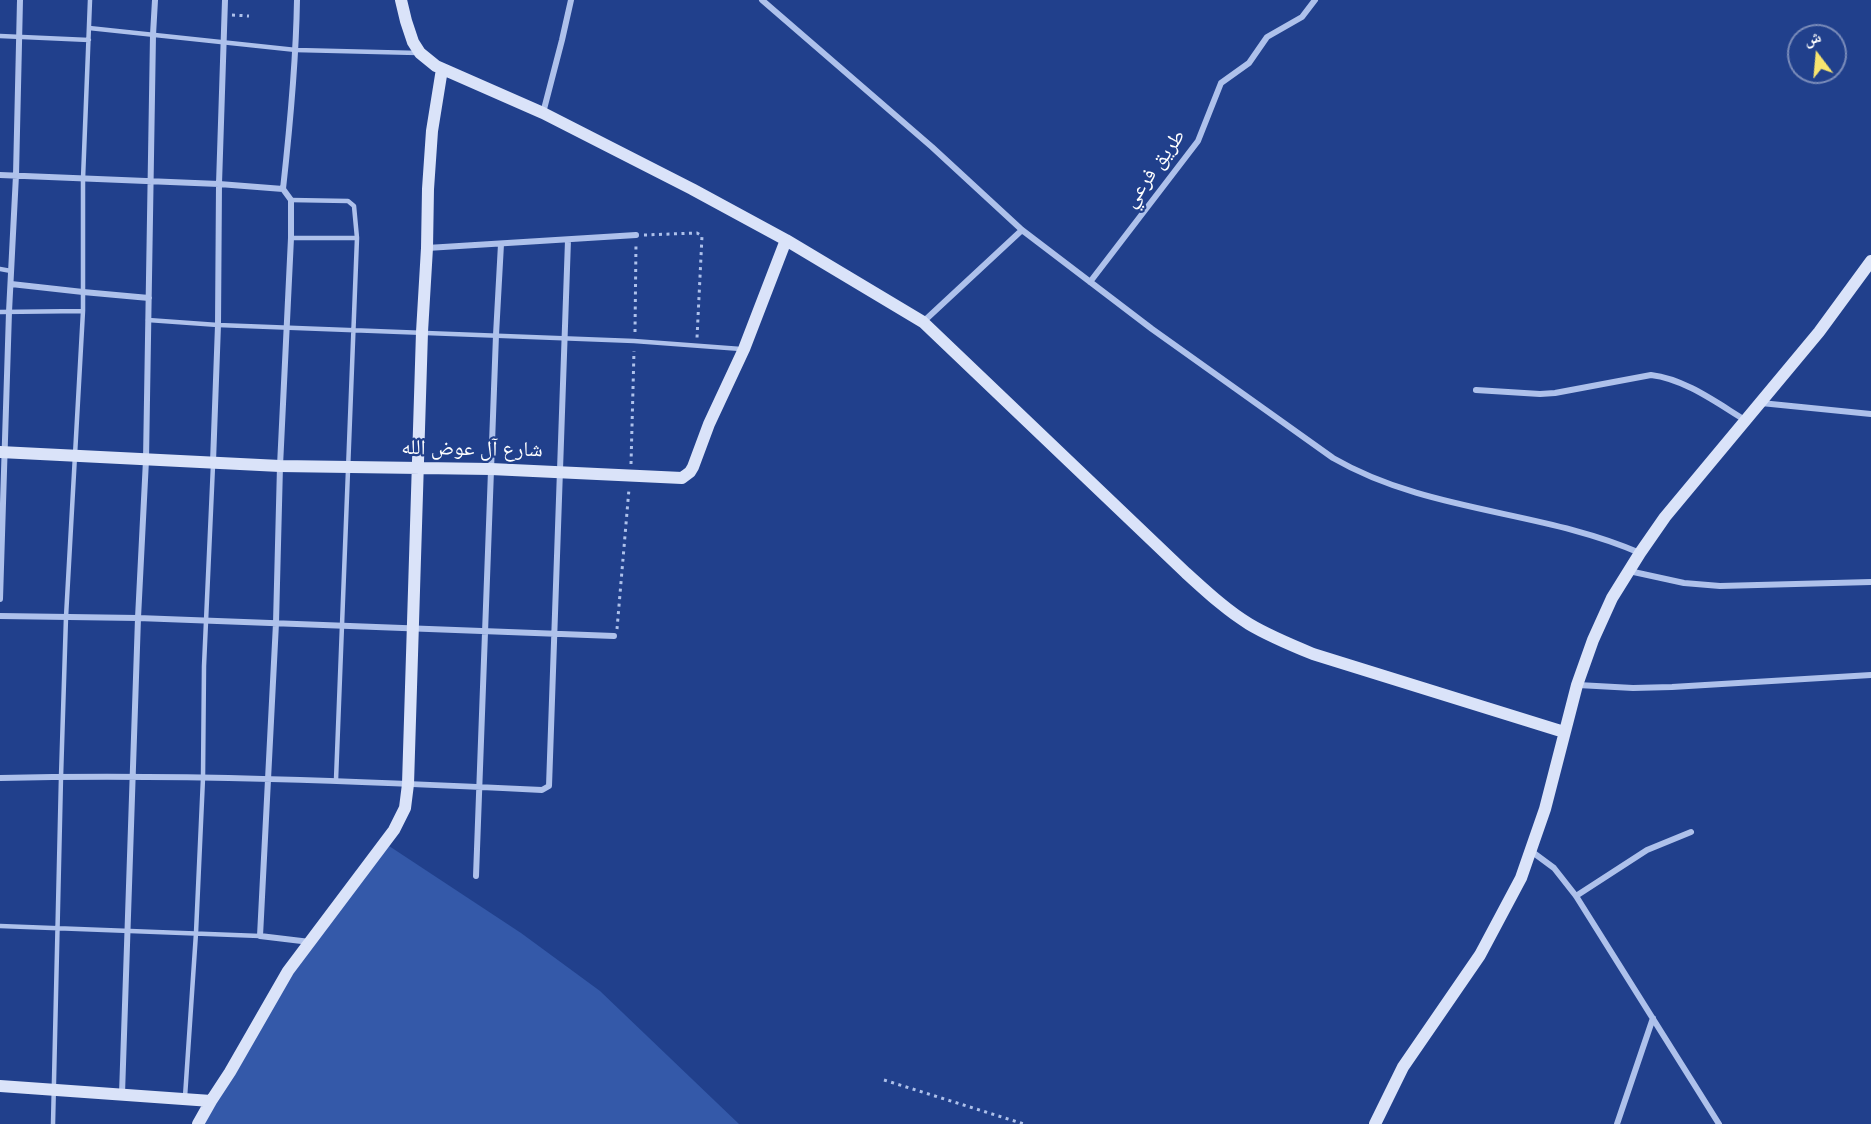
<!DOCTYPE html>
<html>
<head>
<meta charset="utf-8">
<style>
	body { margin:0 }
	#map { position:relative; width:1871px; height:1124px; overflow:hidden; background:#21408c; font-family:"Nunito Sans","Noto Naskh Arabic",sans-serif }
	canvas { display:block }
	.north { position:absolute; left:1787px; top:24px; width:60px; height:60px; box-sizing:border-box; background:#21408c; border:2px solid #7a8cba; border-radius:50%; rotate:344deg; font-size:16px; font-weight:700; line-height:24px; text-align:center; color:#fff }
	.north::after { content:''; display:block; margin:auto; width:21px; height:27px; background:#f8e46f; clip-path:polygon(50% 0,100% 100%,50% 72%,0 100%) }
</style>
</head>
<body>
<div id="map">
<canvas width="1871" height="1124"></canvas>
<div class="north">ش</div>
</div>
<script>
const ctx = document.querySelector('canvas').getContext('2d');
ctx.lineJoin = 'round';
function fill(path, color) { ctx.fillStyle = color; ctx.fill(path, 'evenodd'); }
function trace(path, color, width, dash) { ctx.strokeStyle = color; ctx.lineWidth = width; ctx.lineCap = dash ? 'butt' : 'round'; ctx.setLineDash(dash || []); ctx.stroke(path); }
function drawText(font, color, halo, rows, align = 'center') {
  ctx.font = font + ' "Nunito Sans","Noto Naskh Arabic",sans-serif'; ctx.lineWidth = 4.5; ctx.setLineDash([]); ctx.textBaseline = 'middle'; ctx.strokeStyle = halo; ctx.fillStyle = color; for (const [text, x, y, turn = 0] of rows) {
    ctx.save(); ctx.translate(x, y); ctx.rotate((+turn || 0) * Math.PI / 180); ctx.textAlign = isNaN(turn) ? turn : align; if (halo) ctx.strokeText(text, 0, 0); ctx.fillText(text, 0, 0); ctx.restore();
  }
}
fill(new Path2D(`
	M 383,842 L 521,933 L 600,991 L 739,1124 L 199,1124 L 293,966 Z`), '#3459a9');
trace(new Path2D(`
	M 232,15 L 249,16
	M 644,235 L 697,233 L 702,236 L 697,338
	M 635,332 L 636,243
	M 631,464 L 634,351
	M 617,629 L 629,489
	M 884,1080 L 1024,1124`), '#aec1eb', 3, [3, 4.5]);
trace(new Path2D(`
	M 89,28 L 296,50 L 418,53
	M 0,36 L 89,40
	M 291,200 L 348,201 L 354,206 L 357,238 L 336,780
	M 291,238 L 357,238
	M 0,269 L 11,271
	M 0,312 L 83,311
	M 148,320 L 218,325 L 634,341 L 741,349
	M 0,926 L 260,936
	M 185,1097 L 196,933 L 203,778 L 204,666 L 213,465
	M 53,1124 L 61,777 L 66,617 L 83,311 L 83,179 L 90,0`), '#aec1eb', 4.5);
trace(new Path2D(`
	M 297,0 C 296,64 290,126 283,189 L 291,200 L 291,238 L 280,466 L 276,623 L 260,936 L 310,942
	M 762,0 L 932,147 L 1022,230 L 1152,329 L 1333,458 C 1428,513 1542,510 1640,553
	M 543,113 L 562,40 L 571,0
	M 0,175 L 219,184 L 283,189
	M 427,248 L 636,235
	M 1090,282 L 1198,141 L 1221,83 L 1249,63 L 1267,37 L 1302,17 L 1315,0
	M 11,284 L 83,292 L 149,298
	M 923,322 L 1022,230
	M 1476,390 L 1540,394 L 1555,393 L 1651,375 C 1685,379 1717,403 1745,420
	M 1761,403 L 1871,414
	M 213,462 L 218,325 L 219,184 L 225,0
	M 1629,571 L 1684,583 L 1720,586 L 1871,582
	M 0,599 L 9,312 L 16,175 L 20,0
	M 0,616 L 138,618 L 614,636
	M 1578,685 L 1633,688 L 1672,687 L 1871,675
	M 0,778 C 181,774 362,781 542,790 L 549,786 L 568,240
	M 1531,851 L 1554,868 L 1576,896 L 1719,1124
	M 476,876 L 496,335 L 501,244
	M 1576,896 L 1647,850 L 1691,832
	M 122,1094 L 138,618 L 146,460 L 153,35 L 155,0
	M 1617,1124 L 1653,1018`), '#aec1eb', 6);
trace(new Path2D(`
	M 401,0 L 406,21 L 413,42 L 420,53 L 436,66 L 543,113 L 692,189 L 786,240 L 923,322 L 1186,573 C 1206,591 1226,610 1249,624 C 1269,636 1291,645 1313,654 L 1564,732
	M 0,452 L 280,466 L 491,469 L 682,478 L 690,472 L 693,467 L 709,424 L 744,349 L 786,240
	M 0,1086 L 211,1101 L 230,1072 L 288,971 L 394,830 L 405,808 L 408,784 L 422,332 L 427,248 L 428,189 L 432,131 L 442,69
	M 198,1124 L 211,1101
	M 1375,1124 L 1403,1067 L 1480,955 L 1521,878 L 1545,809 L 1577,685 L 1593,640 L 1612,598 L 1640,553 L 1665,517 L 1819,332 L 1871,261`), '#dae3f9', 12);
drawText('21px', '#fff', '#21408c', [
	["طريق فرعي",1155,169,-54],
	["شارع آل عوض الله",472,450,1]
]);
</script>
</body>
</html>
